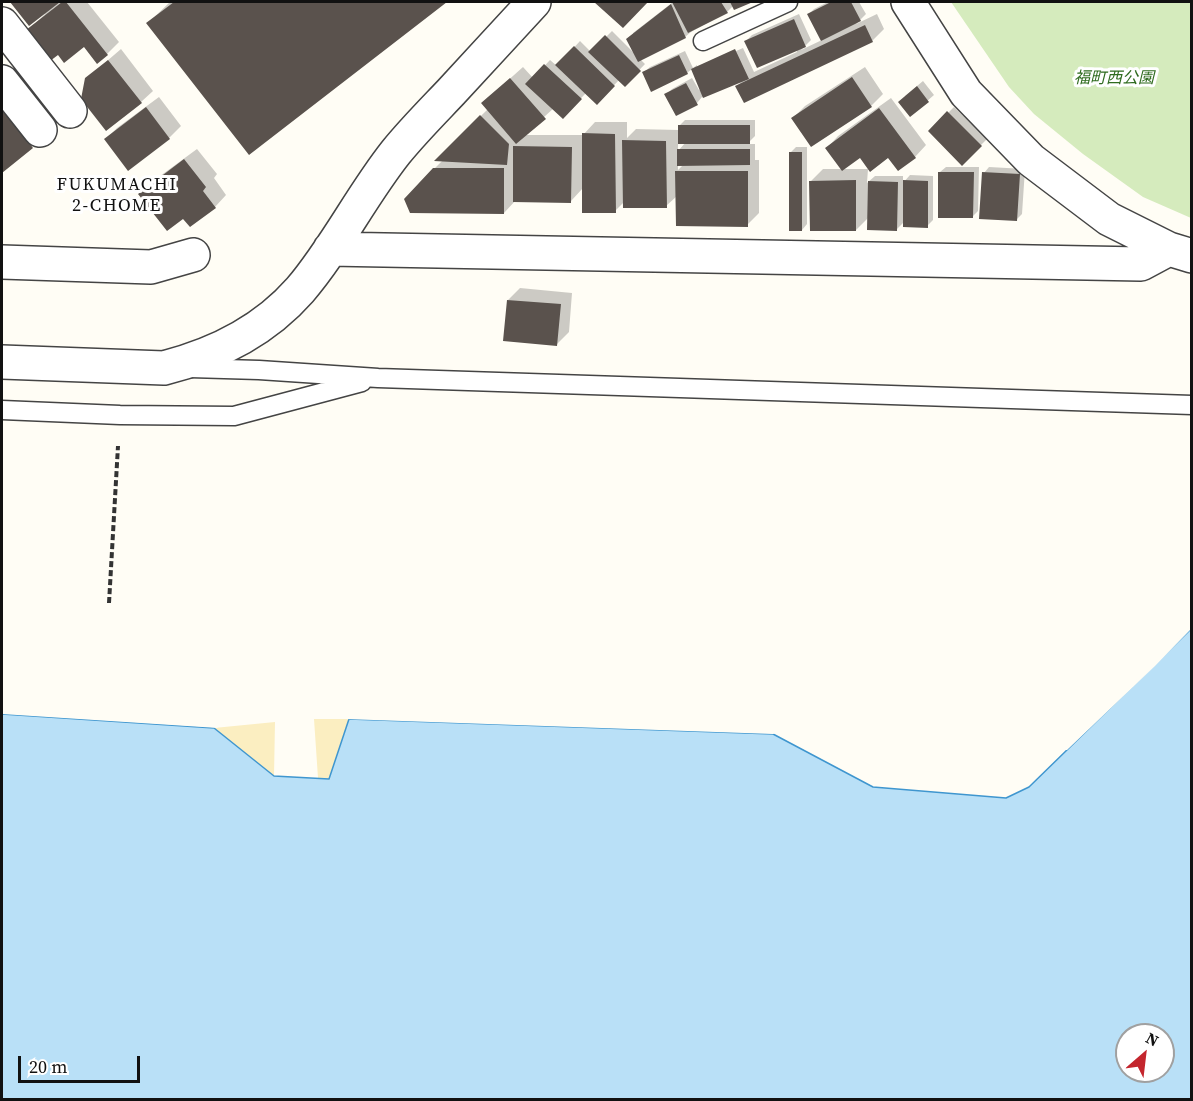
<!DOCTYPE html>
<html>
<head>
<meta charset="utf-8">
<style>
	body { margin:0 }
	#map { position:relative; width:1193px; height:1101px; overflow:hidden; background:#fffdf5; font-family:"Source Serif 4",serif }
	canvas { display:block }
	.frame { position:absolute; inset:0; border:3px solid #111; pointer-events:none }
	.north { position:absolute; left:1115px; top:1023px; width:60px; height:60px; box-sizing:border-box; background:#fff; border:2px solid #a0a0a0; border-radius:50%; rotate:28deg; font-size:16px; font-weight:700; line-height:24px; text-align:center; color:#111 }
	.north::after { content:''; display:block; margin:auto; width:21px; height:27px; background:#c4262e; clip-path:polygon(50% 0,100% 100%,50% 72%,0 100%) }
	.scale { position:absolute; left:18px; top:1056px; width:122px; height:27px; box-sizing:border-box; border:3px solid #111; border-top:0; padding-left:8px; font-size:18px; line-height:21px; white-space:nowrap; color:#111; -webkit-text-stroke:4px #fff; paint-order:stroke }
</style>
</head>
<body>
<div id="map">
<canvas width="1193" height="1101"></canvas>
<div class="frame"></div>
<div class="north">N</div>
<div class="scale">20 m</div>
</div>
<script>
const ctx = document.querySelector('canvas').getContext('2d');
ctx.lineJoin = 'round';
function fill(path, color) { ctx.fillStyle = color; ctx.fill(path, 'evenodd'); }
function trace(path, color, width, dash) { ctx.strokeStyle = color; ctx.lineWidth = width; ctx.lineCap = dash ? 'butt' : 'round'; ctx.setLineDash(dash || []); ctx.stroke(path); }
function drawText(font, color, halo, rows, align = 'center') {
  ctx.font = font + ' "Source Serif 4","Noto Sans JP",serif'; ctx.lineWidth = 6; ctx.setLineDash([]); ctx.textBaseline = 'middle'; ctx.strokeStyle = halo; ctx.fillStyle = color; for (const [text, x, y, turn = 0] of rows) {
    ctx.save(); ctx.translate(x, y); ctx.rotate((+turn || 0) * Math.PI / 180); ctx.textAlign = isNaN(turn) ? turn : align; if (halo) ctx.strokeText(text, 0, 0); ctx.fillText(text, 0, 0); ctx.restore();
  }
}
fill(new Path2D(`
	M 951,2 L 1191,2 L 1191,218 L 1143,197 L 1083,154 L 1034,114 L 1009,87 Z`), '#d5ebbd');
fill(new Path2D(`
	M 314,719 L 349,719 L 329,779 L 318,778 Z
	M 275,722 L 274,776 L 214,728 Z`), '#fbeec1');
const water = new Path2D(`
	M 1191,629 L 1191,1099 L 2,1099 L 2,714 L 214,728 L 274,776 L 329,779 L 349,719 L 773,734 L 873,787 L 1006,798 L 1029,787 ZM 1127,1035 L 1163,1035 L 1163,1071 L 1127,1071 Z`);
fill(water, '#b9e0f7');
trace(water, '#3f96cf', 1.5);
fill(new Path2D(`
	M 1192,626 L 1191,629 L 1155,666 L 1067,750 L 1063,750 Z
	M 2,711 L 214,725 L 218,728 L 2,714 Z
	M 349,716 L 773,731 L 777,733 L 773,734 L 345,719 Z`), '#fffdf5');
fill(new Path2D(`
	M 12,2 L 87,2 L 119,42 L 107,54 L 85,45 L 58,53 L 28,31 L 45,14 L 44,12 L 29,24 Z
	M 170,2 L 445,2 L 250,153 L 148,23 Z
	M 596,2 L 647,2 L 623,26 Z
	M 673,2 L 750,2 L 735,8 L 734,5 L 727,12 L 691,32 L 685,37 L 640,59 L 645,64 L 625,85 L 619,80 L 597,103 L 586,93 L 563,117 L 554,108 L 524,135 L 583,135 L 595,122 L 627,122 L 627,138 L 636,129 L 679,130 L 679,126 L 685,120 L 755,120 L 755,136 L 747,144 L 755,144 L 755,160 L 759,160 L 759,213 L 747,225 L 677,196 L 666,206 L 624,202 L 615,211 L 583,188 L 571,201 L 516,200 L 504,213 L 434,169 L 443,160 L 437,159 L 488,109 L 495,92 L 523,67 L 533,78 L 550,60 L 557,66 L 580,41 L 591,52 L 612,31 L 634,53 L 633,33 ZM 678,142 L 686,142 L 678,151 ZM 678,164 L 684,164 L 678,170 Z
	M 828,2 L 859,2 L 866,14 L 856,24 L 877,14 L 884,29 L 872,41 L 737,86 L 744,79 L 702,97 L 697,103 L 666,95 L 672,89 L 692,78 L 699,90 L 701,89 L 692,69 L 687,73 L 644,72 L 650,67 L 685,51 L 693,68 L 697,65 L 697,68 L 743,48 L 754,72 L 797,52 L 796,49 L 746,41 L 752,35 L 799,14 L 811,40 L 801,50 L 822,40 L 809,14 L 814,9 Z
	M 121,49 L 153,91 L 141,102 L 86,79 Z
	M 865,67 L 883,94 L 871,106 L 793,118 L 805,106 Z
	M 2,69 L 49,130 L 32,147 L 2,171 Z
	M 923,81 L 934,95 L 911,115 L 905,96 Z
	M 159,97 L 181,126 L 169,138 L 128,169 L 106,139 L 117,128 Z
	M 891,98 L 926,145 L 915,157 L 861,156 L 843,169 L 868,169 L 867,183 L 875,176 L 903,176 L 903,183 L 910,175 L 933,176 L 933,220 L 927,226 L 904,222 L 896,230 L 869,217 L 856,230 L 811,181 L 823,169 L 842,169 L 827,148 L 838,136 Z
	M 954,107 L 987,139 L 962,164 L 930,131 Z
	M 796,147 L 807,147 L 807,224 L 802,230 L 790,153 Z
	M 197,149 L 217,174 L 214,178 L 226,195 L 215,207 L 184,217 L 140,194 L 152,182 Z
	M 946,167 L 979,167 L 978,211 L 972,217 L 940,172 Z
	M 989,167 L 1025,169 L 1022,214 L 1016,220 L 984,173 Z
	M 520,288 L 572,293 L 569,332 L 557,344 L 508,300 Z`), '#0003');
fill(new Path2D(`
	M 10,2 L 60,2 L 29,26 Z
	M 62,2 L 66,2 L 108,55 L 97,64 L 84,47 L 64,63 L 58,55 L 50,61 L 26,30 Z
	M 174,2 L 447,2 L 249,155 L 146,23 Z
	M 594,2 L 648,2 L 623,28 Z
	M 672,2 L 721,2 L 728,13 L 688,33 Z
	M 730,2 L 753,2 L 734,10 Z
	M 831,2 L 851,2 L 861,21 L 821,41 L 807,14 Z
	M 671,4 L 686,38 L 638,62 L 626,39 Z
	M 794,19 L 806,47 L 757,68 L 744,41 Z
	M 865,25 L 873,42 L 744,103 L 735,86 Z
	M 605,35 L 641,71 L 625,87 L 588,52 Z
	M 574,46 L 615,86 L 597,105 L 555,65 Z
	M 735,49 L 749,79 L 703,98 L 691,69 Z
	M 679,55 L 688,74 L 651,92 L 642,72 Z
	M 108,60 L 142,103 L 106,131 L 81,99 L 85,78 Z
	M 544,64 L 582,99 L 563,119 L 525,84 Z
	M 852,77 L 872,107 L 811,147 L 791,118 Z
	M 510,78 L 546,119 L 516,144 L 481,103 Z
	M 686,83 L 698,105 L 676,116 L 664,94 Z
	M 917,86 L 929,102 L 910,117 L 898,102 Z
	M 146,107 L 170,139 L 128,171 L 104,139 Z
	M 2,108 L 33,148 L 2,173 Z
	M 879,108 L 916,158 L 898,171 L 888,158 L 870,172 L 860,158 L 842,171 L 825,148 Z
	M 947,111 L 982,146 L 962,166 L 928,131 Z
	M 480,115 L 509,144 L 507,165 L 434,161 Z
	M 678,125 L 750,125 L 750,144 L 678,144 Z
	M 582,133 L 615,134 L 616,213 L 582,213 Z
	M 622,140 L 666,141 L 667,208 L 623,208 Z
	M 513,146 L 572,147 L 571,203 L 513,202 Z
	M 677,149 L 750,149 L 750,165 L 677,166 Z
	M 789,152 L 802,152 L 802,231 L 789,231 Z
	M 184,159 L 206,187 L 203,191 L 216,208 L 190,227 L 183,219 L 167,231 L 138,194 Z
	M 433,168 L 504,168 L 504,214 L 410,213 L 404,199 Z
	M 675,171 L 748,171 L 748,227 L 676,226 Z
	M 938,172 L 974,172 L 973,218 L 938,218 Z
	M 982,172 L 1020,174 L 1017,221 L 979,219 Z
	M 856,180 L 856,231 L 810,231 L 809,181 Z
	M 903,180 L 928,181 L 928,228 L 903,227 Z
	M 868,181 L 898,182 L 897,231 L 867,230 Z
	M 507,300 L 561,304 L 557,346 L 503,341 Z`), '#5a524d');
const lane = new Path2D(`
	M 703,41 L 788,2
	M 190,368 L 259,370 L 378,378 L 1192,405
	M 2,410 L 120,415 L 234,416 L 362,382`);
const street = new Path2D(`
	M 908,2 L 966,93 L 1031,160 L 1109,219 L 1169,249 L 1192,256
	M 2,24 L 70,111
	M 2,82 L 40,130
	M 330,249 L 1141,264 L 1169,249
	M 2,262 L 151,267 L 193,255
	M 2,362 L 164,368 C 215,355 264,331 300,290 C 336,248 361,196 396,152 C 413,131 432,112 451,92 C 479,62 506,32 534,2`);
trace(lane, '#444', 21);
trace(street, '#444', 36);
trace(new Path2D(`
	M 109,603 L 118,446`), '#333', 4, [6, 3]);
trace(lane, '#fff', 18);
trace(street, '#fff', 33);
drawText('italic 16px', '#2f6b1f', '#fff', [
	["福町西公園",1114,79]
]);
ctx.letterSpacing = '1.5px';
drawText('18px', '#111', '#fff', [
	["FUKUMACHI",117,185],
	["2-CHOME",117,206]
]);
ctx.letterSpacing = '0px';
</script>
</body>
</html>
